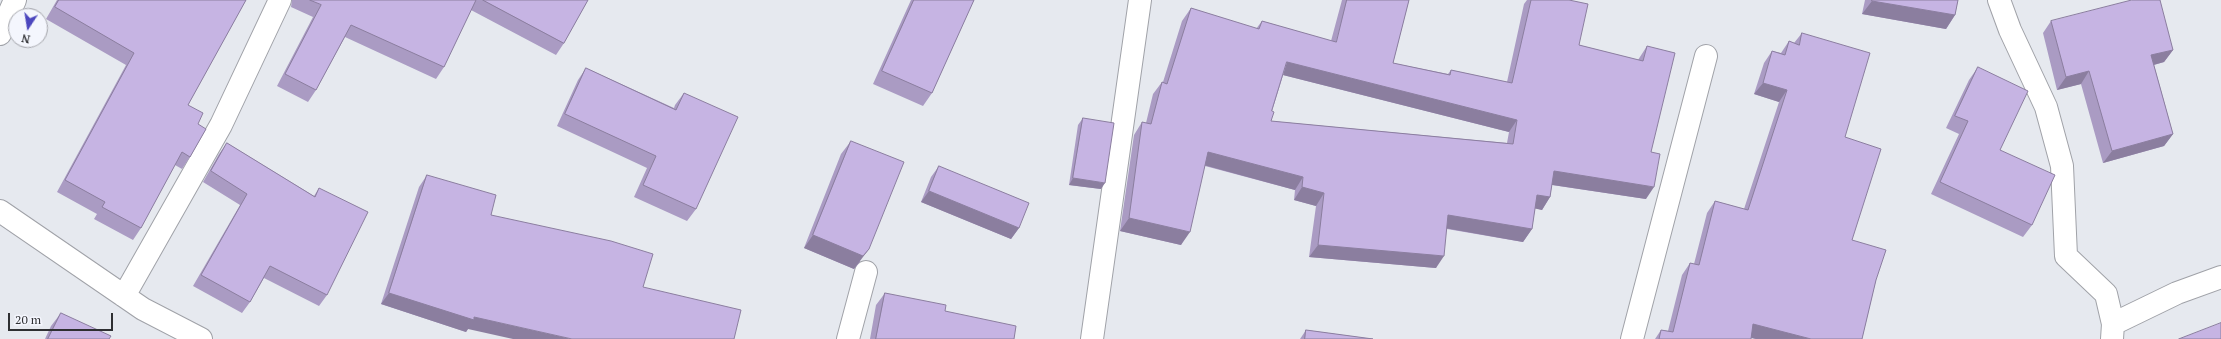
<!DOCTYPE html>
<html>
<head>
<meta charset="utf-8">
<style>
	body { margin:0 }
	#map { position:relative; width:2221px; height:339px; overflow:hidden; background:#e6e9ef; font-family:"PT Serif",serif }
	canvas { display:block }
	.north { position:absolute; left:8px; top:8px; width:40px; height:40px; box-sizing:border-box; background:#f4f6fd; border:1px solid #a5a6ac; border-radius:50%; rotate:192deg; font-size:11px; font-weight:700; line-height:16px; text-align:center; color:#2e2f32 }
	.north::after { content:''; display:block; margin:auto; width:14px; height:18px; background:#4c47be; clip-path:polygon(50% 0,100% 100%,50% 72%,0 100%) }
	.scale { position:absolute; left:8px; top:313px; width:105px; height:18px; box-sizing:border-box; border:2px solid #2e2f32; border-top:0; padding-left:5px; font-size:12px; line-height:14px; white-space:nowrap; color:#2e2f32; -webkit-text-stroke:3px #f4f6fd; paint-order:stroke }
</style>
</head>
<body>
<div id="map">
<canvas width="2221" height="339"></canvas>
<div class="north">N</div>
<div class="scale">20 m</div>
</div>
<script>
const ctx = document.querySelector('canvas').getContext('2d');
ctx.lineJoin = 'round';
function trace(path, color, width, dash) { ctx.strokeStyle = color; ctx.lineWidth = width; ctx.lineCap = dash ? 'butt' : 'round'; ctx.setLineDash(dash || []); ctx.stroke(path); }
function fill(path, color) { ctx.fillStyle = color; ctx.fill(path, 'evenodd'); }
const street = new Path2D(`
	M 1999,0 L 2010,30 L 2046,107 L 2062,166 L 2066,256 L 2106,294 L 2113,324 L 2112,339
	M 0,34 L 15,0
	M 0,211 L 143,309 L 201,339
	M 124,296 L 221,125 L 280,0
	M 2113,324 L 2177,293 L 2221,277
	M 848,339 L 866,272
	M 1092,339 L 1140,0
	M 1632,339 L 1706,56`);
trace(street, '#a0a2a8', 24);
trace(street, '#fff', 22);
fill(new Path2D(`
	M 57,0 L 246,0 L 188,105 L 198,124 L 190,157 L 182,169 L 175,165 L 141,228 L 133,240 L 94,219 L 97,214 L 57,192 L 126,65 L 46,19 Z
	M 292,0 L 588,0 L 564,43 L 556,55 L 471,10 L 444,67 L 436,79 L 345,37 L 316,90 L 308,102 L 277,86 L 313,17 L 291,7 Z
	M 911,0 L 974,0 L 932,93 L 923,106 L 873,84 Z
	M 1342,0 L 1409,0 L 1393,63 L 1448,74 L 1451,70 L 1507,82 L 1524,4 L 1527,0 L 1569,0 L 1579,45 L 1638,60 L 1647,46 L 1651,152 L 1646,199 L 1552,185 L 1550,197 L 1542,210 L 1535,208 L 1532,229 L 1523,242 L 1447,229 L 1436,268 L 1309,257 L 1316,206 L 1294,200 L 1295,190 L 1205,166 L 1181,245 L 1120,231 L 1134,135 L 1142,122 L 1146,123 L 1153,94 L 1162,82 L 1163,82 L 1182,21 L 1191,8 L 1256,29 L 1262,21 L 1331,41 ZM 1283,75 L 1509,132 L 1507,143 L 1271,121 L 1272,111 Z
	M 1865,0 L 1958,0 L 1955,15 L 1946,29 L 1862,14 Z
	M 2051,21 L 2173,50 L 2164,62 L 2154,65 L 2173,134 L 2164,146 L 2103,163 L 2081,84 L 2057,90 L 2043,33 Z
	M 1802,33 L 1845,137 L 1852,240 L 1876,280 L 1862,339 L 1756,339 L 1751,338 L 1751,339 L 1655,339 L 1661,330 L 1668,331 L 1682,275 L 1690,263 L 1694,264 L 1707,213 L 1715,201 L 1744,209 L 1779,102 L 1754,94 L 1764,63 L 1772,51 L 1781,53 L 1789,41 L 1794,43 Z
	M 1978,67 L 2000,150 L 2032,225 L 2023,237 L 1931,194 L 1959,134 L 1946,128 L 1969,80 Z
	M 586,68 L 674,108 L 675,105 L 684,93 L 696,209 L 687,221 L 634,197 L 647,168 L 557,126 L 578,80 Z
	M 1083,118 L 1101,189 L 1069,185 L 1078,125 Z
	M 851,141 L 860,262 L 854,269 L 804,248 L 841,154 Z
	M 227,143 L 314,196 L 319,188 L 327,295 L 319,306 L 264,278 L 250,302 L 242,313 L 193,286 L 240,205 L 203,182 L 219,154 Z
	M 939,166 L 1019,228 L 1011,239 L 921,202 L 931,177 Z
	M 427,175 L 491,215 L 643,287 L 468,329 L 466,332 L 381,304 L 419,187 Z
	M 885,293 L 945,311 L 1014,339 L 870,339 L 876,305 Z
	M 61,313 L 109,339 L 45,339 L 51,326 Z
	M 1306,330 L 1373,339 L 1300,339 Z`), '#aa9bc3');
fill(new Path2D(`
	M 1872,1 L 1955,15 L 1946,29 L 1862,14 Z
	M 2173,50 L 2164,62 L 2142,68 L 2151,55 Z
	M 1287,62 L 1517,120 L 1509,132 L 1279,74 Z
	M 2089,71 L 2081,84 L 2057,90 L 2066,77 Z
	M 1763,83 L 1787,90 L 1779,102 L 1754,94 Z
	M 2173,134 L 2164,146 L 2103,163 L 2112,151 Z
	M 1208,152 L 1303,177 L 1295,190 L 1200,164 Z
	M 1554,171 L 1654,187 L 1646,199 L 1546,184 Z
	M 1073,178 L 1105,183 L 1101,189 L 1069,185 Z
	M 1302,187 L 1324,193 L 1316,206 L 1294,200 Z
	M 929,191 L 1019,228 L 1011,239 L 921,202 Z
	M 1537,195 L 1550,197 L 1542,210 L 1528,207 Z
	M 1448,215 L 1532,229 L 1523,242 L 1439,227 Z
	M 1129,218 L 1190,232 L 1181,245 L 1120,231 Z
	M 813,235 L 869,249 L 854,269 L 804,248 Z
	M 1318,245 L 1444,256 L 1436,268 L 1309,257 Z
	M 389,293 L 474,317 L 572,339 L 513,339 L 468,329 L 466,332 L 381,304 Z
	M 1753,324 L 1811,339 L 1756,339 L 1745,336 Z`), '#8b7e9f');
const building = new Path2D(`
	M 59,0 L 246,0 L 188,105 L 203,113 L 198,124 L 206,129 L 190,157 L 182,152 L 141,228 L 102,207 L 105,202 L 65,180 L 134,53 L 55,7 Z
	M 310,0 L 476,0 L 444,67 L 351,25 L 316,90 L 285,74 L 321,5 Z
	M 483,0 L 588,0 L 564,43 Z
	M 914,0 L 974,0 L 932,93 L 882,71 Z
	M 1347,0 L 1409,0 L 1393,63 L 1450,75 L 1451,70 L 1512,83 L 1531,0 L 1569,0 L 1588,4 L 1579,45 L 1643,61 L 1647,46 L 1675,53 L 1651,152 L 1660,154 L 1654,187 L 1554,171 L 1550,197 L 1537,195 L 1532,229 L 1448,215 L 1444,256 L 1318,245 L 1324,193 L 1302,187 L 1303,177 L 1208,152 L 1190,232 L 1129,218 L 1142,122 L 1151,124 L 1162,82 L 1167,84 L 1191,8 L 1259,29 L 1262,21 L 1336,42 ZM 1287,62 L 1517,120 L 1513,144 L 1271,121 L 1274,112 L 1272,111 Z
	M 1872,0 L 1958,0 L 1955,15 L 1872,1 Z
	M 2132,0 L 2160,0 L 2173,50 L 2151,55 L 2173,134 L 2112,151 L 2089,71 L 2066,77 L 2051,21 Z
	M 1802,33 L 1870,53 L 1845,137 L 1881,149 L 1852,240 L 1886,250 L 1876,280 L 1862,339 L 1811,339 L 1753,324 L 1751,339 L 1659,339 L 1661,330 L 1673,332 L 1690,263 L 1699,265 L 1715,201 L 1748,210 L 1787,90 L 1763,83 L 1772,51 L 1785,55 L 1789,41 L 1799,45 Z
	M 1978,67 L 2028,91 L 2000,150 L 2055,175 L 2032,225 L 1940,182 L 1968,121 L 1955,116 Z
	M 586,68 L 676,110 L 684,93 L 738,117 L 696,209 L 643,185 L 656,156 L 565,114 Z
	M 1083,118 L 1114,123 L 1105,183 L 1073,178 Z
	M 851,141 L 904,162 L 869,249 L 863,256 L 813,235 Z
	M 227,143 L 315,197 L 319,188 L 368,212 L 327,295 L 270,266 L 250,302 L 201,275 L 247,194 L 211,171 Z
	M 939,166 L 1029,203 L 1019,228 L 929,191 Z
	M 427,175 L 496,195 L 491,215 L 611,241 L 653,254 L 643,287 L 741,310 L 734,339 L 572,339 L 474,317 L 474,320 L 389,293 Z
	M 885,293 L 946,305 L 945,311 L 1016,326 L 1014,339 L 876,339 Z
	M 61,313 L 111,336 L 109,339 L 48,339 Z
	M 2221,323 L 2221,339 L 2179,339 Z
	M 1306,330 L 1373,339 L 1305,339 Z`);
fill(building, '#c6b4e3');
trace(building, '#8b7e9f', 1);
</script>
</body>
</html>
